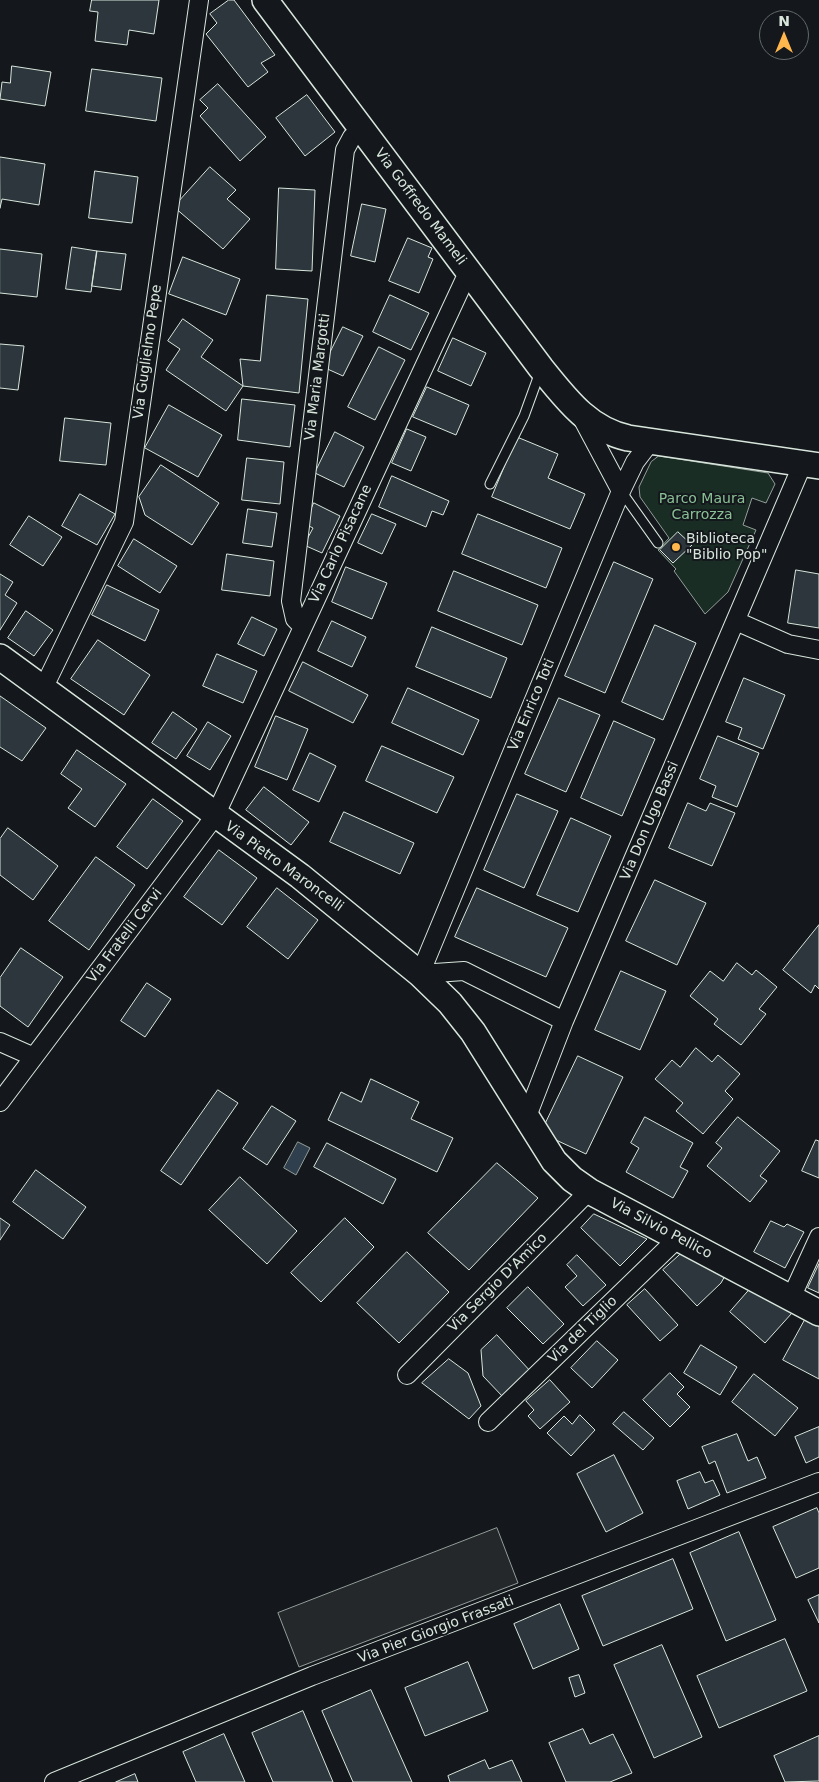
<!DOCTYPE html>
<html>
<head>
<meta charset="utf-8">
<style>
	body { margin:0 }
	#map { position:relative; width:819px; height:1782px; overflow:hidden; background:#14181c; font-family:"DejaVu Sans",sans-serif }
	canvas { display:block }
	.north { position:absolute; left:759px; top:10px; width:50px; height:50px; box-sizing:border-box; background:#14181c; border:1px solid #626a69; border-radius:50%; rotate:0deg; font-size:14px; font-weight:700; line-height:20px; text-align:center; color:#d8e6dc }
	.north::after { content:''; display:block; margin:auto; width:18px; height:22px; background:#ffb74d; clip-path:polygon(50% 0,100% 100%,50% 72%,0 100%) }
</style>
</head>
<body>
<div id="map">
<canvas width="819" height="1782"></canvas>
<div class="north">N</div>
</div>
<script>
const ctx = document.querySelector('canvas').getContext('2d');
ctx.lineJoin = 'round';
function fill(path, color) { ctx.fillStyle = color; ctx.fill(path, 'evenodd'); }
function trace(path, color, width, dash) { ctx.strokeStyle = color; ctx.lineWidth = width; ctx.lineCap = dash ? 'butt' : 'round'; ctx.setLineDash(dash || []); ctx.stroke(path); }
function drawText(font, color, halo, rows, align = 'center') {
  ctx.font = font + ' "DejaVu Sans",sans-serif'; ctx.lineWidth = 4; ctx.setLineDash([]); ctx.textBaseline = 'middle'; ctx.strokeStyle = halo; ctx.fillStyle = color; for (const [text, x, y, turn = 0] of rows) {
    ctx.save(); ctx.translate(x, y); ctx.rotate((+turn || 0) * Math.PI / 180); ctx.textAlign = isNaN(turn) ? turn : align; if (halo) ctx.strokeText(text, 0, 0); ctx.fillText(text, 0, 0); ctx.restore();
  }
}
const green = new Path2D(`
	M 659,456 L 768,473 L 775,484 L 766,503 L 752,498 L 743,525 L 756,530 L 728,592 L 705,614 L 674,571 L 676,569 L 658,550 L 669,538 L 640,497 L 639,487 L 651,462 Z`);
fill(green, '#1a2d24');
trace(green, '#939e99', 1);
const parking = new Path2D(`
	M 497,1528 L 518,1583 L 299,1667 L 278,1613 Z`);
fill(parking, '#24282b');
trace(parking, '#939e99', 1);
const water = new Path2D(`
	M 298,1142 L 310,1148 L 296,1175 L 284,1168 Z`);
fill(water, '#2f3f4d');
trace(water, '#939e99', 1);
const building = new Path2D(`
	M 92,0 L 159,0 L 154,34 L 129,30 L 127,45 L 95,41 L 98,12 L 90,11 Z
	M 229,0 L 234,0 L 275,55 L 261,63 L 268,72 L 248,87 L 206,34 L 217,23 L 210,14 Z
	M 12,66 L 51,72 L 45,106 L 0,99 L 2,82 L 10,83 Z
	M 92,69 L 162,78 L 156,121 L 86,111 Z
	M 218,84 L 266,137 L 240,161 L 200,116 L 208,108 L 200,100 Z
	M 307,95 L 335,132 L 305,156 L 276,118 Z
	M 0,157 L 45,164 L 39,205 L 2,199 L 0,208 Z
	M 210,167 L 236,190 L 227,199 L 250,219 L 223,249 L 174,207 Z
	M 95,171 L 138,177 L 132,223 L 89,218 Z
	M 279,188 L 315,190 L 312,271 L 276,269 Z
	M 362,204 L 386,209 L 375,262 L 351,256 Z
	M 408,238 L 432,248 L 428,257 L 433,259 L 419,293 L 389,281 Z
	M 72,247 L 97,251 L 91,292 L 66,289 Z
	M 0,249 L 42,254 L 37,297 L 0,293 Z
	M 97,251 L 126,254 L 121,290 L 92,286 Z
	M 183,257 L 240,279 L 226,315 L 169,294 Z
	M 267,295 L 308,299 L 299,393 L 243,386 L 240,359 L 260,361 Z
	M 390,295 L 429,313 L 411,350 L 373,332 Z
	M 183,319 L 213,340 L 201,357 L 243,386 L 226,411 L 166,370 L 180,349 L 168,341 Z
	M 343,327 L 363,336 L 343,376 L 323,367 Z
	M 453,338 L 486,353 L 471,386 L 438,371 Z
	M 0,344 L 24,346 L 18,390 L 0,388 Z
	M 379,347 L 405,360 L 375,420 L 348,407 Z
	M 427,387 L 469,405 L 456,435 L 413,417 Z
	M 242,399 L 295,405 L 290,447 L 238,440 Z
	M 169,405 L 222,435 L 198,477 L 145,448 Z
	M 65,418 L 111,423 L 106,465 L 60,461 Z
	M 407,429 L 426,437 L 411,471 L 392,463 Z
	M 335,432 L 364,447 L 344,487 L 315,473 Z
	M 517,437 L 558,454 L 548,478 L 585,494 L 570,529 L 492,497 Z
	M 247,458 L 284,462 L 280,504 L 242,500 Z
	M 161,465 L 219,503 L 192,545 L 145,515 L 139,497 Z
	M 392,476 L 449,501 L 443,515 L 432,511 L 426,527 L 379,507 Z
	M 80,494 L 115,514 L 97,545 L 62,526 Z
	M 314,503 L 340,516 L 322,553 L 304,545 L 313,528 L 305,524 Z
	M 248,509 L 277,513 L 272,547 L 243,543 Z
	M 372,514 L 396,524 L 382,554 L 358,543 Z
	M 478,514 L 562,548 L 546,588 L 462,554 Z
	M 29,516 L 62,537 L 43,566 L 10,545 Z
	M 678,532 L 692,545 L 673,563 L 660,550 Z
	M 134,539 L 177,566 L 160,593 L 118,566 Z
	M 227,554 L 274,561 L 270,596 L 222,590 Z
	M 614,562 L 653,579 L 605,693 L 565,676 Z
	M 346,567 L 387,583 L 372,619 L 332,602 Z
	M 796,570 L 819,574 L 819,628 L 788,623 Z
	M 454,571 L 538,605 L 522,645 L 438,611 Z
	M 0,574 L 13,582 L 5,595 L 17,603 L 0,630 Z
	M 107,585 L 159,610 L 145,641 L 92,615 Z
	M 26,611 L 53,630 L 34,656 L 8,638 Z
	M 252,617 L 277,629 L 264,656 L 238,644 Z
	M 332,621 L 366,637 L 352,667 L 318,651 Z
	M 655,625 L 696,643 L 663,720 L 622,702 Z
	M 432,627 L 507,658 L 491,698 L 416,667 Z
	M 98,640 L 150,675 L 124,715 L 71,679 Z
	M 217,654 L 257,671 L 243,703 L 203,686 Z
	M 303,662 L 368,695 L 353,723 L 289,691 Z
	M 744,678 L 785,695 L 763,749 L 738,739 L 742,728 L 726,722 Z
	M 408,688 L 479,720 L 463,755 L 392,723 Z
	M 0,696 L 46,728 L 22,761 L 0,747 Z
	M 559,698 L 600,715 L 566,792 L 525,774 Z
	M 173,712 L 197,729 L 176,759 L 152,743 Z
	M 276,716 L 308,729 L 287,780 L 255,767 Z
	M 614,721 L 655,739 L 622,816 L 581,798 Z
	M 208,722 L 231,736 L 210,770 L 187,756 Z
	M 718,736 L 759,753 L 737,807 L 712,797 L 716,786 L 700,779 Z
	M 382,746 L 454,777 L 437,813 L 366,781 Z
	M 77,750 L 126,784 L 95,827 L 68,808 L 82,789 L 61,774 Z
	M 310,753 L 336,766 L 319,802 L 293,790 Z
	M 264,787 L 309,822 L 291,845 L 246,810 Z
	M 517,794 L 558,811 L 524,888 L 484,870 Z
	M 153,799 L 183,821 L 147,869 L 117,847 Z
	M 688,803 L 706,811 L 710,803 L 735,813 L 712,866 L 669,848 Z
	M 344,812 L 414,843 L 400,874 L 330,842 Z
	M 571,818 L 611,836 L 578,912 L 537,895 Z
	M 8,828 L 58,866 L 33,900 L 0,875 L 0,839 Z
	M 219,850 L 257,878 L 222,925 L 184,897 Z
	M 96,857 L 135,885 L 89,950 L 49,921 Z
	M 655,880 L 706,903 L 677,965 L 626,941 Z
	M 277,888 L 318,920 L 288,959 L 247,927 Z
	M 477,888 L 568,928 L 546,977 L 455,937 Z
	M 819,925 L 819,989 L 815,985 L 811,993 L 783,970 Z
	M 21,948 L 63,977 L 28,1027 L 0,1006 L 0,978 Z
	M 737,963 L 752,975 L 756,970 L 777,987 L 759,1009 L 766,1014 L 741,1045 L 714,1024 L 718,1019 L 690,996 L 710,971 L 723,981 Z
	M 621,971 L 666,991 L 640,1050 L 595,1030 Z
	M 147,983 L 171,999 L 145,1037 L 121,1021 Z
	M 696,1048 L 712,1062 L 718,1055 L 740,1074 L 725,1091 L 733,1099 L 703,1134 L 676,1111 L 683,1103 L 655,1079 L 672,1060 L 680,1067 Z
	M 578,1056 L 623,1077 L 586,1154 L 541,1133 Z
	M 371,1079 L 419,1102 L 411,1119 L 453,1138 L 437,1172 L 328,1120 L 341,1092 L 361,1102 Z
	M 218,1090 L 238,1103 L 181,1185 L 161,1171 Z
	M 272,1106 L 296,1121 L 267,1165 L 243,1149 Z
	M 645,1117 L 693,1143 L 680,1167 L 688,1171 L 673,1198 L 626,1172 L 639,1148 L 631,1143 Z
	M 738,1117 L 780,1151 L 760,1176 L 767,1181 L 750,1202 L 707,1166 L 722,1148 L 716,1143 Z
	M 816,1140 L 819,1141 L 819,1178 L 802,1171 Z
	M 327,1143 L 396,1179 L 383,1204 L 314,1167 Z
	M 497,1163 L 538,1198 L 469,1270 L 428,1233 Z
	M 36,1170 L 86,1207 L 63,1239 L 13,1202 Z
	M 240,1177 L 297,1231 L 267,1264 L 209,1210 Z
	M 594,1214 L 647,1239 L 620,1266 L 581,1228 Z
	M 0,1218 L 10,1225 L 0,1240 Z
	M 345,1218 L 374,1247 L 321,1302 L 291,1273 Z
	M 771,1221 L 784,1227 L 787,1224 L 804,1232 L 785,1268 L 754,1252 Z
	M 407,1252 L 449,1292 L 399,1343 L 357,1303 Z
	M 683,1252 L 726,1274 L 721,1283 L 697,1306 L 663,1270 Z
	M 577,1255 L 606,1285 L 583,1306 L 565,1287 L 577,1276 L 567,1265 Z
	M 819,1264 L 819,1293 L 808,1288 Z
	M 528,1287 L 564,1324 L 543,1344 L 507,1308 Z
	M 751,1288 L 792,1313 L 765,1343 L 730,1312 Z
	M 645,1289 L 678,1325 L 660,1341 L 627,1305 Z
	M 806,1318 L 819,1325 L 819,1379 L 783,1360 Z
	M 497,1335 L 532,1373 L 504,1398 L 483,1376 L 481,1350 Z
	M 597,1341 L 618,1360 L 592,1388 L 571,1368 Z
	M 701,1345 L 737,1367 L 720,1395 L 684,1373 Z
	M 449,1359 L 468,1373 L 481,1406 L 469,1419 L 422,1383 Z
	M 670,1373 L 684,1387 L 677,1394 L 690,1407 L 670,1427 L 643,1400 Z
	M 754,1374 L 798,1408 L 775,1436 L 732,1402 Z
	M 550,1380 L 570,1402 L 540,1429 L 528,1416 L 534,1410 L 526,1401 Z
	M 624,1412 L 654,1438 L 643,1450 L 613,1424 Z
	M 580,1415 L 595,1430 L 571,1456 L 547,1433 L 564,1416 L 572,1424 Z
	M 819,1427 L 819,1457 L 806,1463 L 795,1437 Z
	M 737,1434 L 748,1461 L 757,1457 L 766,1478 L 727,1493 L 715,1461 L 709,1464 L 702,1447 Z
	M 614,1455 L 643,1513 L 606,1532 L 577,1474 Z
	M 700,1472 L 705,1483 L 713,1480 L 720,1495 L 688,1509 L 677,1481 Z
	M 817,1508 L 819,1513 L 819,1568 L 796,1578 L 773,1527 Z
	M 739,1532 L 776,1620 L 726,1641 L 690,1553 Z
	M 673,1559 L 693,1609 L 603,1646 L 582,1596 Z
	M 819,1595 L 819,1623 L 808,1600 Z
	M 560,1604 L 579,1649 L 533,1669 L 514,1624 Z
	M 785,1639 L 807,1691 L 719,1728 L 697,1676 Z
	M 662,1645 L 702,1737 L 654,1758 L 614,1665 Z
	M 468,1662 L 488,1711 L 425,1736 L 405,1688 Z
	M 579,1675 L 585,1693 L 575,1697 L 569,1678 Z
	M 371,1690 L 412,1782 L 353,1782 L 322,1711 Z
	M 303,1711 L 333,1782 L 273,1782 L 252,1733 Z
	M 583,1729 L 590,1744 L 613,1734 L 632,1773 L 610,1782 L 566,1782 L 549,1743 Z
	M 224,1734 L 245,1782 L 196,1782 L 183,1752 Z
	M 819,1736 L 819,1781 L 785,1782 L 774,1756 Z
	M 485,1760 L 489,1769 L 512,1760 L 522,1782 L 450,1782 L 448,1776 Z
	M 135,1774 L 138,1782 L 116,1782 Z`);
fill(building, '#2c363c');
trace(building, '#d8e6dc', 1);
const lane = new Path2D(`
	M 490,484 L 524,416 L 540,372
	M 621,491 L 658,543`);
const street = new Path2D(`
	M 581,416 L 621,491
	M 736,621 L 788,644 L 819,650
	M 303,627 L 295,619 L 291,601 L 345,150 L 352,137 L 362,130
	M 44,687 L 124,522 L 199,0
	M 564,1021 L 803,463
	M 0,1042 L 34,1057
	M 0,1102 L 215,816 L 464,281 L 472,275
	M 526,1119 L 564,1021 L 464,971 L 420,974 L 621,491 L 635,462 L 651,441
	M 791,1298 L 819,1237
	M 407,1375 L 589,1191
	M 488,1422 L 678,1238
	M 54,1782 L 312,1676 L 819,1482`);
const secondary = new Path2D(`
	M 265,0 L 541,368 C 566,399 588,429 628,438 L 819,466
	M 0,657 L 300,876 L 420,974 L 450,1003 L 473,1032 L 554,1161 L 572,1179 L 589,1191 L 819,1313`);
trace(lane, '#d8e6dc', 11);
trace(street, '#d8e6dc', 20);
trace(secondary, '#d8e6dc', 28);
trace(lane, '#14181c', 9);
trace(street, '#14181c', 18);
trace(secondary, '#14181c', 25);
for (const [x, y, r, color] of [
	[676,547,5,"#ffb74d"]
]) { const dot = new Path2D(); dot.arc(x, y, r, 0, 2 * Math.PI); ctx.fillStyle = color; ctx.fill(dot); trace(dot, '#14181c', 2); }
drawText('14px', '#d8e6dc', '#14181c', [
	["Via Goffredo Mameli",420,207,53],
	["Via Guglielmo Pepe",148,352,-82],
	["Via Maria Margotti",318,377,-83],
	["Via Carlo Pisacane",341,544,-65],
	["Via Enrico Toti",532,705,-67],
	["Via Don Ugo Bassi",650,821,-67],
	["Via Pietro Maroncelli",284,867,36],
	["Via Fratelli Cervi",125,936,-53],
	["Via Silvio Pellico",661,1229,28],
	["Via Sergio D'Amico",498,1283,-45],
	["Via del Tiglio",583,1330,-44],
	["Via Pier Giorgio Frassati",436,1630,-21]
]);
drawText('14px', '#8ac095', '#14181c', [
	["Parco Maura",702,499],
	["Carrozza",702,515]
]);
drawText('14px', '#d8e6dc', '#14181c', [
	["Biblioteca",686,539],
	["\"Biblio Pop\"",686,555]
], 'left');
</script>
</body>
</html>
